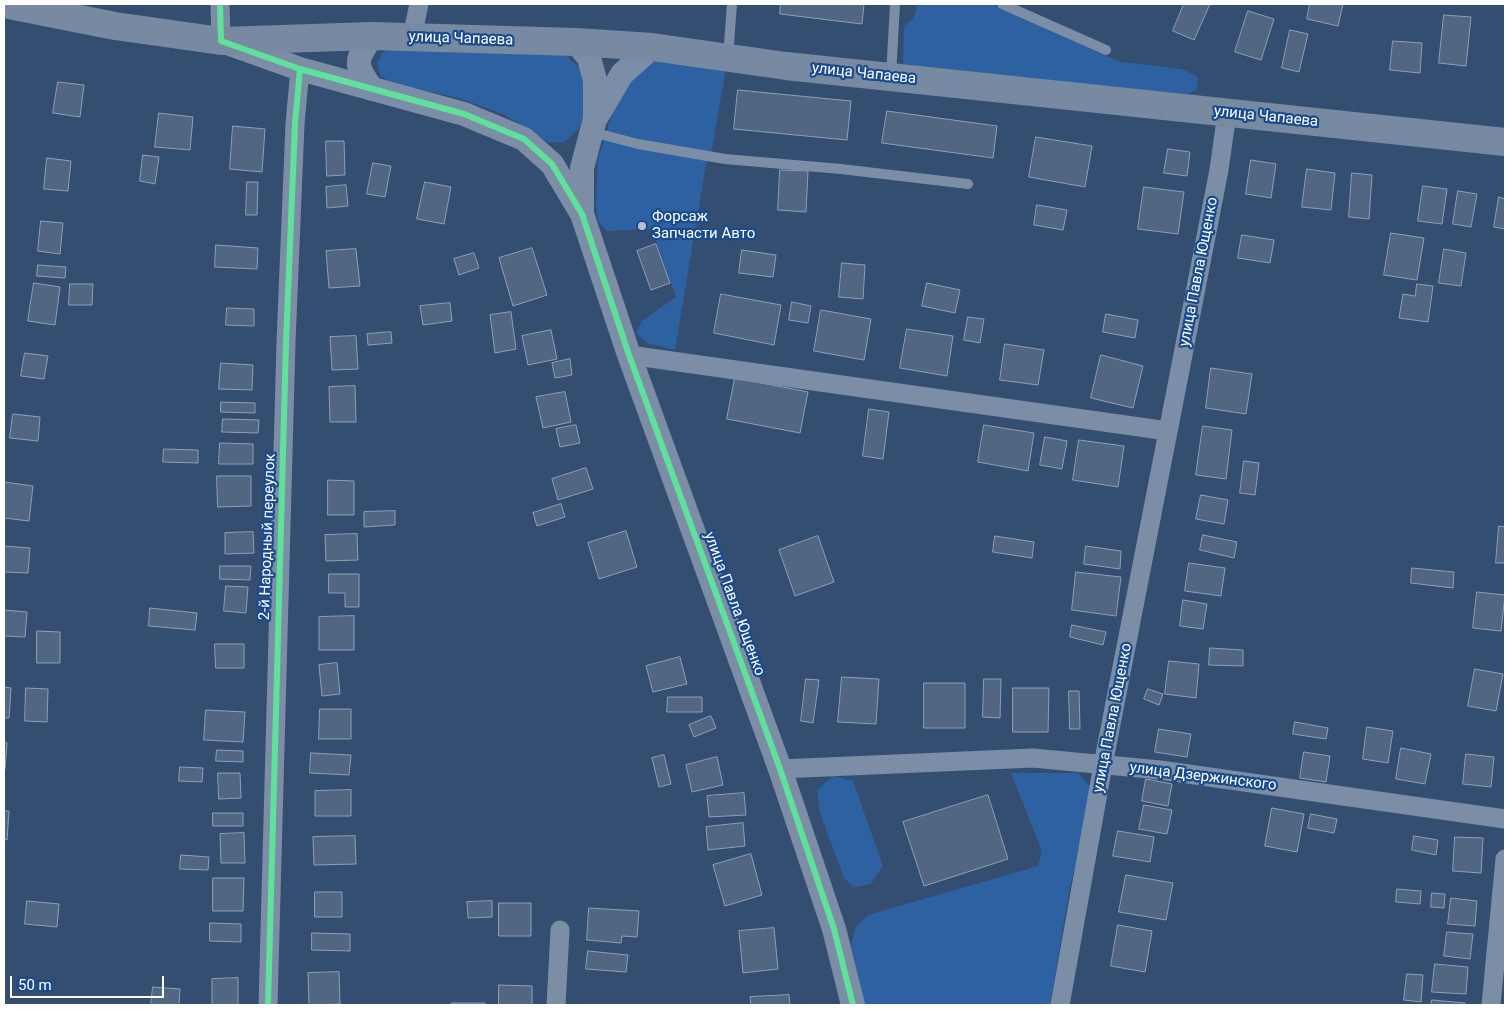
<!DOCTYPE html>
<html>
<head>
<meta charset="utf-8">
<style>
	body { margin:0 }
	#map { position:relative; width:1509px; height:1009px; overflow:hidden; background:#344e72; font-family:Roboto,sans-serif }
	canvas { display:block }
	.frame { position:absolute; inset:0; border:5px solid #fff; pointer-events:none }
	.scale { position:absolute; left:10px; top:976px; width:154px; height:22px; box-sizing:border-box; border:2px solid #fff; border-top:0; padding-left:6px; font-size:15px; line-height:18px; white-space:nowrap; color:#fff; -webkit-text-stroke:4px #1a4b8c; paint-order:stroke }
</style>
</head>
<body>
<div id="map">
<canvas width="1509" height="1009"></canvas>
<div class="frame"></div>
<div class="scale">50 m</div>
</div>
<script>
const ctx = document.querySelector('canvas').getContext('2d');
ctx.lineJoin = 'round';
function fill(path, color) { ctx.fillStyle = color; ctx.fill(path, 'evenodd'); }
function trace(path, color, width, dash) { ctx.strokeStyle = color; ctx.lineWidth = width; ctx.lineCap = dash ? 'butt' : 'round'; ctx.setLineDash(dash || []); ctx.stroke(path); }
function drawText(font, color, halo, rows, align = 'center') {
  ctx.font = font + ' Roboto,sans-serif'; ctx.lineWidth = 4.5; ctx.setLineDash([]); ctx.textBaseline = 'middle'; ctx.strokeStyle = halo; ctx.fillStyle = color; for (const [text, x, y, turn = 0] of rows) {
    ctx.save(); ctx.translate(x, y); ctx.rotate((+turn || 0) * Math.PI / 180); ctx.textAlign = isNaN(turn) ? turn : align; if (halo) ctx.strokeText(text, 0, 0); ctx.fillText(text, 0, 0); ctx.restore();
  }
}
fill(new Path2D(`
	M 917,4 L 991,4 L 1120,62 L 1182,69 L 1198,77 L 1197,89 L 1186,95 L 903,64 L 904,26 L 914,18 Z
	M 399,47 L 566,55 L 580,69 L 588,83 L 587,109 L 580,127 L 565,142 L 550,143 L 505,115 L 459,98 L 394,84 L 380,76 L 377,62 L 384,51 Z
	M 651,59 L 726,68 L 712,149 L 706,164 L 675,350 L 647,343 L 636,333 L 642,321 L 676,297 L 652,229 L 607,231 L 598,221 L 596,204 L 598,160 L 612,114 L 624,84 Z
	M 1011,773 L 1078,773 L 1092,789 L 1069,892 L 1050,1005 L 865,1005 L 851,945 L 856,926 L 868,915 L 1038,866 L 1042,851 Z
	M 833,776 L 853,781 L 883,866 L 871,884 L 854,887 L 844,878 L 820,813 L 817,790 Z`), '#2e61a2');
const building = new Path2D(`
	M 781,4 L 864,4 L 862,24 L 780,14 Z
	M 1184,4 L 1210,4 L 1194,40 L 1173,31 Z
	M 1310,4 L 1343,4 L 1338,26 L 1307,19 Z
	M 1248,11 L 1274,19 L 1261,60 L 1235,52 Z
	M 1444,15 L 1471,17 L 1466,66 L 1439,63 Z
	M 1290,30 L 1308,34 L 1299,72 L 1282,68 Z
	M 1393,41 L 1422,43 L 1420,73 L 1390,70 Z
	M 58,82 L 84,85 L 80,117 L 53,113 Z
	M 738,90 L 851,101 L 847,140 L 734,129 Z
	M 887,111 L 997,126 L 993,158 L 882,143 Z
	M 159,113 L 193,117 L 190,150 L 155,147 Z
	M 233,126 L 265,129 L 262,172 L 230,169 Z
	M 1036,137 L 1092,146 L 1085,187 L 1029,177 Z
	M 326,141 L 344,141 L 345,175 L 327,176 Z
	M 1168,149 L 1190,152 L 1187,176 L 1164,173 Z
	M 143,155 L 159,157 L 155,184 L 140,181 Z
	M 47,158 L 71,161 L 68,191 L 44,189 Z
	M 1251,160 L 1276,164 L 1271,198 L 1246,194 Z
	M 373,163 L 391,166 L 385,197 L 367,194 Z
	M 1307,169 L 1335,173 L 1331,210 L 1302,207 Z
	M 780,170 L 808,171 L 806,212 L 778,210 Z
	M 1352,173 L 1372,175 L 1369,219 L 1349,217 Z
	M 247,182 L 258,182 L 257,215 L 246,215 Z
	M 425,182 L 451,187 L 444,224 L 417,219 Z
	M 346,185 L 348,206 L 327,208 L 326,187 Z
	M 1423,186 L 1447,189 L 1442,224 L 1418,221 Z
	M 1144,187 L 1184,192 L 1178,234 L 1138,229 Z
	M 1458,191 L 1477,194 L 1471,227 L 1453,224 Z
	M 1499,197 L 1505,199 L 1505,229 L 1494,227 Z
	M 1037,205 L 1067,210 L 1063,230 L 1034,225 Z
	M 41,221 L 63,223 L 60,254 L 38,251 Z
	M 1391,233 L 1424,238 L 1417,280 L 1384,275 Z
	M 1242,235 L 1274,240 L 1270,263 L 1238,258 Z
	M 656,244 L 670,283 L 651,290 L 637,251 Z
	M 216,245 L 258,248 L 257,269 L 215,267 Z
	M 532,248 L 547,295 L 513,306 L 499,258 Z
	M 356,249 L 360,286 L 329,288 L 326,251 Z
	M 1444,249 L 1466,253 L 1461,286 L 1439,283 Z
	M 742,250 L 776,255 L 773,277 L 739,273 Z
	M 474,253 L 479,268 L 459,275 L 454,259 Z
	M 842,263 L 865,265 L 863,299 L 839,297 Z
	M 38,265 L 66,267 L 65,278 L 37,276 Z
	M 34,283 L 60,287 L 55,325 L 28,321 Z
	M 927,283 L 960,290 L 955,313 L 922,306 Z
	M 70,284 L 93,284 L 92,305 L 69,305 Z
	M 1417,284 L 1433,286 L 1428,322 L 1399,318 L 1403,294 L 1415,296 Z
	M 721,294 L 781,305 L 774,345 L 714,333 Z
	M 792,302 L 811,306 L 808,323 L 789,320 Z
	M 450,303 L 452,321 L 423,325 L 420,306 Z
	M 227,308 L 254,309 L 254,326 L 226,325 Z
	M 821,310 L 871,319 L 864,360 L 814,351 Z
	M 511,312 L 516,349 L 495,353 L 490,315 Z
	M 1106,314 L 1138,320 L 1135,338 L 1103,332 Z
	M 968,317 L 984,319 L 980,343 L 964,340 Z
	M 907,329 L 953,336 L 947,376 L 900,368 Z
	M 551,330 L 557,359 L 528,365 L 522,336 Z
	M 391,332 L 392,343 L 368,345 L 367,334 Z
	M 356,336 L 358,369 L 332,370 L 330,337 Z
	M 1005,344 L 1044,350 L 1038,385 L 1000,380 Z
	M 25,353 L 48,356 L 44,379 L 21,376 Z
	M 1101,355 L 1143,366 L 1133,408 L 1091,398 Z
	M 570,359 L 572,375 L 555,378 L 552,363 Z
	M 221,363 L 253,365 L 252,390 L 219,389 Z
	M 1211,368 L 1252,374 L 1246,414 L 1206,408 Z
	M 735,378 L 808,392 L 800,433 L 727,419 Z
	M 355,386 L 356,422 L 330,422 L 329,387 Z
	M 565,392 L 571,422 L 543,428 L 536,397 Z
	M 221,402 L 255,403 L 255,413 L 221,412 Z
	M 869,409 L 889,412 L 883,459 L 863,456 Z
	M 13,414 L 40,417 L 38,441 L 10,438 Z
	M 223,419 L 259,420 L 258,433 L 222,432 Z
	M 576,425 L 580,443 L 560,447 L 556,429 Z
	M 984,425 L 1034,433 L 1028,471 L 978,462 Z
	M 1203,426 L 1232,430 L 1226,479 L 1196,475 Z
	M 1045,437 L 1067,441 L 1062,469 L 1040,465 Z
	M 1079,440 L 1124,446 L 1118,487 L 1073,480 Z
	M 220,443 L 253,444 L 253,464 L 219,464 Z
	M 164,449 L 198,450 L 198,463 L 163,462 Z
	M 1244,461 L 1259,463 L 1255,495 L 1240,493 Z
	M 586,468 L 593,489 L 558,500 L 552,479 Z
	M 217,476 L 251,476 L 251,506 L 218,507 Z
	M 328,480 L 354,481 L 354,515 L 328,515 Z
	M 4,482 L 33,486 L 29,521 L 4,518 Z
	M 1201,495 L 1228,500 L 1224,524 L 1196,519 Z
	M 561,504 L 565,517 L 537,526 L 533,513 Z
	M 395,511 L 395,525 L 364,527 L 364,512 Z
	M 1499,526 L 1505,527 L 1505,563 L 1496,563 Z
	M 626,531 L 637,567 L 599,579 L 588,543 Z
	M 253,532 L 254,553 L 225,554 L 225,533 Z
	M 357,534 L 358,560 L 326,561 L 325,535 Z
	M 1203,535 L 1237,542 L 1234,558 L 1200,550 Z
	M 818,536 L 834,582 L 795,596 L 779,550 Z
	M 995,536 L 1034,542 L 1032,558 L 993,552 Z
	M 4,546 L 30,548 L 28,573 L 4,572 Z
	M 1086,546 L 1121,551 L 1120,569 L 1084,564 Z
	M 1189,563 L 1225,568 L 1221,596 L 1185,591 Z
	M 220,566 L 251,566 L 250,580 L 220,579 Z
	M 1412,568 L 1454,572 L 1453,588 L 1411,583 Z
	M 1076,572 L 1121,577 L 1116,616 L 1072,610 Z
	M 329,574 L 359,574 L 359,607 L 345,607 L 345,593 L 329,593 Z
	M 226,586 L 248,587 L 246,613 L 224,611 Z
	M 1477,592 L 1505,595 L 1501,631 L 1473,628 Z
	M 1183,600 L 1207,604 L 1203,629 L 1180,626 Z
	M 150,608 L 197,613 L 195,630 L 149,626 Z
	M 4,610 L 27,612 L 25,637 L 4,636 Z
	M 354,616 L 354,650 L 319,650 L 319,617 Z
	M 1072,625 L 1106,632 L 1103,645 L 1070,637 Z
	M 37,631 L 60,632 L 60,663 L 37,663 Z
	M 215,644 L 244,644 L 244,668 L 216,668 Z
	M 1210,648 L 1243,650 L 1243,666 L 1209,665 Z
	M 680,657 L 687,684 L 653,692 L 646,666 Z
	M 1169,661 L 1199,664 L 1196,698 L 1165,694 Z
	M 337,663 L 340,694 L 322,696 L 319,665 Z
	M 1475,669 L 1503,674 L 1496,711 L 1468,706 Z
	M 842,677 L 879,679 L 876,724 L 838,722 Z
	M 806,679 L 819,680 L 813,723 L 801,721 Z
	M 984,679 L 1001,679 L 1000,718 L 983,717 Z
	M 924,683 L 965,683 L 965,728 L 924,728 Z
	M 4,687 L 11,688 L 9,718 L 4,718 Z
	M 26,688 L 48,689 L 47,722 L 25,721 Z
	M 1013,688 L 1049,688 L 1048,732 L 1013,732 Z
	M 1148,689 L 1163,694 L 1159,705 L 1144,699 Z
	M 1069,691 L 1079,691 L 1080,729 L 1070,729 Z
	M 668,697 L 702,697 L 702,712 L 667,712 Z
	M 320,709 L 351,709 L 351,739 L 319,739 Z
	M 206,710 L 245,712 L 243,742 L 204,740 Z
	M 711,716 L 716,728 L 694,737 L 689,725 Z
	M 1295,722 L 1328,728 L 1326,739 L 1293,734 Z
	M 1367,727 L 1393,731 L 1388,763 L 1363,759 Z
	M 1159,729 L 1191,734 L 1187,757 L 1155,752 Z
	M 4,742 L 7,743 L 5,769 L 4,769 Z
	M 1401,748 L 1431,754 L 1425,784 L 1396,779 Z
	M 217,750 L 243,751 L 243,762 L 216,761 Z
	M 1304,752 L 1330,756 L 1326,782 L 1300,778 Z
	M 311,753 L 351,755 L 349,775 L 310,773 Z
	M 1466,754 L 1494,757 L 1491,787 L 1463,784 Z
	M 664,755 L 671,784 L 659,787 L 652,758 Z
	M 717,757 L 723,785 L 692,792 L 686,765 Z
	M 180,767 L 203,768 L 202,782 L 179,781 Z
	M 218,773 L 240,773 L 241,798 L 219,799 Z
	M 1146,779 L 1172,784 L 1168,806 L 1142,801 Z
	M 351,790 L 351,816 L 315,816 L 315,791 Z
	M 744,793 L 746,815 L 709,817 L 707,796 Z
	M 988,795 L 1008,859 L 924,886 L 903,822 Z
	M 1144,805 L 1172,810 L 1167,834 L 1139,829 Z
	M 1272,808 L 1304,814 L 1297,852 L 1265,846 Z
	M 4,811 L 9,811 L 7,840 L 4,839 Z
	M 213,813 L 243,813 L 243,826 L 213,826 Z
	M 1311,814 L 1337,819 L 1334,833 L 1308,828 Z
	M 743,823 L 745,846 L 708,850 L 706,827 Z
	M 1118,831 L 1154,837 L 1150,862 L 1113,856 Z
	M 244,833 L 245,863 L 221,863 L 220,834 Z
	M 355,836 L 356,864 L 314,865 L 313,837 Z
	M 1414,836 L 1438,840 L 1436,855 L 1412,850 Z
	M 1455,837 L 1483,838 L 1481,873 L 1453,871 Z
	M 751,854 L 762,895 L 725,906 L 713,865 Z
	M 181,855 L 209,857 L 208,870 L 180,869 Z
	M 1126,875 L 1173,883 L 1166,920 L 1119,912 Z
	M 213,878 L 244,878 L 243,911 L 213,911 Z
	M 1397,889 L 1421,891 L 1420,904 L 1396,902 Z
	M 315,892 L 342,892 L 342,917 L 315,917 Z
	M 1432,893 L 1445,894 L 1444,908 L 1431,907 Z
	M 1451,898 L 1477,901 L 1475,926 L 1448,924 Z
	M 27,901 L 59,904 L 57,927 L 25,924 Z
	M 492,901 L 492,917 L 468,918 L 467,902 Z
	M 499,903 L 531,903 L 531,936 L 499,936 Z
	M 589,908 L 639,911 L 637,937 L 622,936 L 621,943 L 587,940 Z
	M 210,923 L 241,924 L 241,942 L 210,941 Z
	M 1118,925 L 1152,931 L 1145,972 L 1111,966 Z
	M 774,928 L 778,969 L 743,973 L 739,931 Z
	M 1447,932 L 1473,934 L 1470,959 L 1444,956 Z
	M 312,933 L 350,934 L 350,951 L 312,950 Z
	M 588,951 L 628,955 L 626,972 L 586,969 Z
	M 1435,964 L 1468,967 L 1466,994 L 1432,992 Z
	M 339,972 L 340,1004 L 309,1005 L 308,973 Z
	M 1407,974 L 1423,975 L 1421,1002 L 1404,1000 Z
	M 238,978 L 238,1005 L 212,1005 L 212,979 Z
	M 499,985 L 532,986 L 532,1005 L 499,1005 Z
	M 153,987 L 180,989 L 179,1005 L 151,1005 Z
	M 789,995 L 790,1005 L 751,1005 L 750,997 Z
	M 1432,1000 L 1465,1003 L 1465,1005 L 1431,1005 Z
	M 452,1003 L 485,1003 L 485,1005 L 452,1005 Z`);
fill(building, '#516682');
trace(building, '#8f9fb5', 1);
trace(new Path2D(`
	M 1002,4 L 1106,50
	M 728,57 L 732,4
	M 891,76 L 895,4
	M 592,132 L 638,144 L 725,159 L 841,169 L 968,184`), '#7b8ea6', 10);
trace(new Path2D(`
	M 220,4 L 221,41
	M 412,37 L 419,4
	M 629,355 L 1168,431
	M 780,769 L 1033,758 L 1160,770 L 1505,819
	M 268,1005 L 286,342 L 295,124 L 300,69
	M 556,1005 L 560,930
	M 1060,1005 L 1103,765 L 1219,170 L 1227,113
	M 1491,1005 L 1505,859`), '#7b8ea6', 19);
trace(new Path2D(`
	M 576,42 L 589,58 L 595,80 L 595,119 L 582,168 L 582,214
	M 227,43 L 300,69 L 464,114 L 524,139 L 552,164 L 582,214 L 629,355 L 780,769 L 834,929 L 853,1005
	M 372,89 C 354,64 355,61 372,36
	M 596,118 L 622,74 L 652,47`), '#7b8ea6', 24);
trace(new Path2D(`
	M 4,4 L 115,26 L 221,41 L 372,36 L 576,42 L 652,47 L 786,66 L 1505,142`), '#778aa2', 28);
trace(new Path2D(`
	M 220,4 L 221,41 L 300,69 L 464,114 L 524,139 L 552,164 L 582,214 L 629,355 L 780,769 L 834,929 L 853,1005
	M 268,1005 L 286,342 L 295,124 L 300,69`), '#60e19b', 6);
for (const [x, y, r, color] of [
	[642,226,5,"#b8c1ce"]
]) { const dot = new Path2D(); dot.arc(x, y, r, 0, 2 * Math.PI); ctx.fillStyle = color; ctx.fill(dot); trace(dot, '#1a4b8c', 2); }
drawText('15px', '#fff', '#1a4b8c', [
	["улица Чапаева",461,39,2],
	["улица Чапаева",864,74,6],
	["улица Чапаева",1266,117,6],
	["улица Павла Ющенко",1199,272,-79],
	["2-й Народный переулок",268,537,-88],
	["улица Павла Ющенко",734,604,70],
	["улица Павла Ющенко",1113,718,-79],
	["улица Дзержинского",1203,777,7]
]);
drawText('15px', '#fff', '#1a4b8c', [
	["Форсаж",652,217],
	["Запчасти Авто",652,234]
], 'left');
</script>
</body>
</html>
